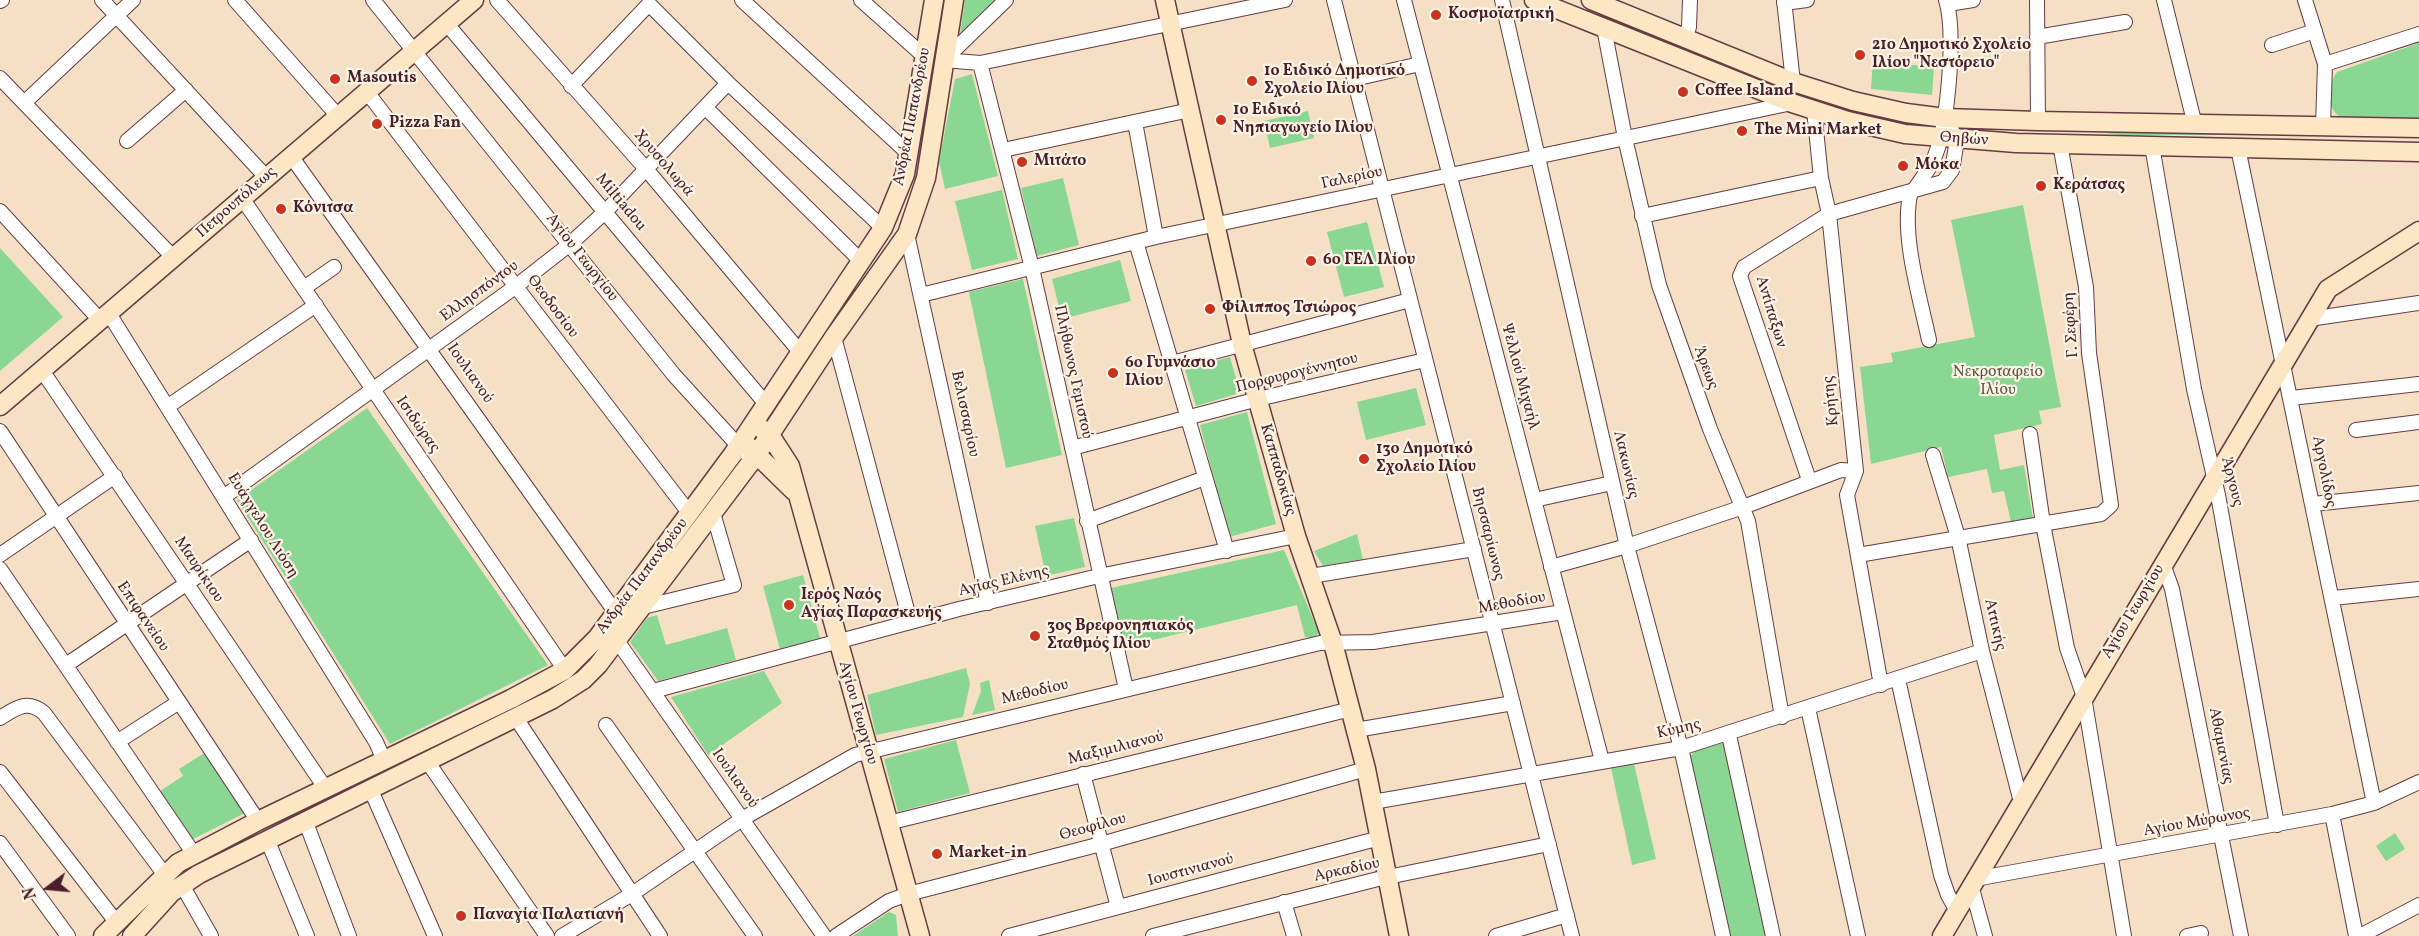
<!DOCTYPE html>
<html>
<head>
<meta charset="utf-8">
<style>
	body { margin:0 }
	#map { position:relative; width:2419px; height:936px; overflow:hidden; background:#f5e0c6; font-family:Vollkorn,serif }
	canvas { display:block }
	.north { position:absolute; left:18px; top:858px; width:60px; height:60px; -webkit-text-stroke:4px #fcf5e5; paint-order:stroke; rotate:254deg; font-size:16px; font-weight:700; line-height:24px; text-align:center; color:#4a1f2b }
	.north::after { content:''; display:block; margin:auto; width:21px; height:27px; background:#4a1f2b; clip-path:polygon(50% 0,100% 100%,50% 72%,0 100%) }
</style>
</head>
<body>
<div id="map">
<canvas width="2419" height="936"></canvas>
<div class="north">N</div>
</div>
<script>
const ctx = document.querySelector('canvas').getContext('2d');
ctx.lineJoin = 'round';
function fill(path, color) { ctx.fillStyle = color; ctx.fill(path, 'evenodd'); }
function trace(path, color, width, dash) { ctx.strokeStyle = color; ctx.lineWidth = width; ctx.lineCap = dash ? 'butt' : 'round'; ctx.setLineDash(dash || []); ctx.stroke(path); }
function drawText(font, color, halo, rows, align = 'center') {
  ctx.font = font + ' Vollkorn,serif'; ctx.lineWidth = 4.5; ctx.setLineDash([]); ctx.textBaseline = 'middle'; ctx.strokeStyle = halo; ctx.fillStyle = color; for (const [text, x, y, turn = 0] of rows) {
    ctx.save(); ctx.translate(x, y); ctx.rotate((+turn || 0) * Math.PI / 180); ctx.textAlign = isNaN(turn) ? turn : align; if (halo) ctx.strokeText(text, 0, 0); ctx.fillText(text, 0, 0); ctx.restore();
  }
}
fill(new Path2D(`
	M 965,0 L 995,0 L 960,35 Z
	M 2419,43 L 2419,118 L 2340,117 C 2326,107 2327,86 2337,72 Z
	M 1873,61 L 1934,67 L 1932,95 L 1871,89 Z
	M 972,74 L 998,176 L 945,189 L 939,162 L 955,79 Z
	M 1308,111 L 1314,138 L 1270,148 L 1264,121 Z
	M 2085,130 L 2301,132 L 2329,135 L 2120,135 Z
	M 1063,178 L 1079,245 L 1037,256 L 1021,188 Z
	M 1002,190 L 1018,259 L 972,270 L 955,201 Z
	M 2023,205 L 2061,407 L 2039,411 L 2042,424 L 1994,435 L 2000,470 L 2024,465 L 2033,519 L 2011,522 L 2004,491 L 1992,493 L 1987,469 L 1948,477 L 1941,447 L 1871,464 L 1860,367 L 1893,362 L 1891,353 L 1975,337 L 1951,220 Z
	M 1367,222 L 1384,287 L 1344,297 L 1327,232 Z
	M 0,248 L 63,317 L 0,371 Z
	M 1120,260 L 1131,301 L 1062,319 L 1052,279 Z
	M 1023,279 L 1062,455 L 1006,468 L 969,292 Z
	M 1230,357 L 1240,393 L 1196,406 L 1185,370 Z
	M 1416,388 L 1426,425 L 1366,440 L 1357,402 Z
	M 367,408 L 548,665 L 390,744 L 237,500 Z
	M 1247,412 L 1276,524 L 1229,537 L 1200,425 Z
	M 1074,518 L 1085,567 L 1046,576 L 1035,526 Z
	M 1357,534 L 1363,559 L 1323,566 L 1314,551 Z
	M 1284,550 L 1319,633 L 1314,638 L 1305,637 L 1297,605 L 1124,647 L 1111,588 Z
	M 803,575 L 820,638 L 780,649 L 763,586 Z
	M 657,615 L 666,645 L 727,628 L 736,660 L 658,681 L 630,642 L 647,618 Z
	M 966,668 L 970,684 L 963,717 L 876,735 L 867,695 Z
	M 764,671 L 782,703 L 708,755 L 671,697 Z
	M 989,680 L 995,710 L 972,715 L 981,691 L 980,683 Z
	M 956,740 L 970,793 L 898,812 L 884,759 Z
	M 1726,742 L 1769,936 L 1727,936 L 1689,758 L 1694,751 Z
	M 206,752 L 247,812 L 193,839 L 160,791 L 183,776 L 179,769 Z
	M 1634,764 L 1656,859 L 1632,865 L 1611,768 Z
	M 2395,833 L 2405,849 L 2386,861 L 2376,846 Z
	M 889,912 L 896,915 L 898,936 L 853,936 Z`), '#8ad693');
const street = new Path2D(`
	M 102,0 L 266,177
	M 235,0 L 338,116
	M 373,0 L 674,375 L 744,452
	M 497,0 L 646,169 L 801,353
	M 742,0 L 908,153
	M 861,0 L 925,57
	M 1334,0 L 1572,936
	M 1404,0 L 1602,761
	M 1502,0 L 1627,546 L 1681,748 L 1723,936
	M 1784,0 L 1793,82
	M 2037,0 L 2038,121
	M 2164,0 L 2195,125
	M 2305,0 L 2325,64 L 2323,126
	M 0,1 L 2,0
	M 1784,3 L 1807,0
	M 1948,4 L 1973,0
	M 447,24 L 766,404
	M 1604,28 L 1625,138 L 1659,285 L 1710,429 L 1748,521 L 1782,717
	M 2037,37 L 2125,22
	M 1685,38 L 1689,27 L 1690,0
	M 2272,45 L 2315,31
	M 944,60 L 980,63 L 1285,0
	M 944,60 L 1006,0
	M 980,63 L 1032,268 L 1126,689
	M 2325,64 L 2419,34
	M 0,78 L 173,257
	M 1354,79 L 1420,64
	M 571,86 L 649,4 L 728,83 L 883,228
	M 367,92 L 690,514
	M 25,102 L 133,0
	M 706,108 L 861,261
	M 1814,110 L 1821,178 L 1829,214 L 1856,471 L 1847,495 L 1881,685
	M 1135,122 L 1156,237
	M 127,141 L 186,90
	M 2152,146 L 2194,389 L 2218,495 L 2277,825
	M 2238,148 L 2374,803
	M 1003,150 L 1190,110
	M 291,156 L 616,613
	M 1916,187 C 1923,177 1931,167 1935,156 C 1948,124 1956,33 1946,0
	M 1911,191 C 1900,233 1920,297 1929,340
	M 242,198 L 565,670
	M 0,211 L 99,319
	M 1642,216 L 1821,178
	M 907,234 L 988,603
	M 1136,242 L 1227,551
	M 304,288 L 334,267
	M 921,295 L 1156,237 L 1792,103
	M 108,312 L 376,742 L 384,760
	M 2309,319 L 2419,303
	M 834,337 L 910,621
	M 1172,363 L 1410,300
	M 41,369 L 326,789
	M 2291,398 L 2419,384
	M 167,407 L 316,305
	M 2356,430 L 2419,422
	M 0,431 L 258,821
	M 2030,434 L 2043,524 L 2067,648 L 2084,697 L 2124,936
	M 1072,448 L 1258,399 L 1425,360
	M 1933,455 L 1958,537 L 1982,651 L 2021,802
	M 1809,480 L 1740,276 L 1744,267 L 1829,214 L 1943,182 L 1952,170 L 1957,140 L 1945,118
	M 225,496 L 515,287 L 570,244 L 606,211 L 728,83
	M 1534,500 L 1612,483
	M 2313,504 L 2419,493
	M 1087,521 L 1205,478
	M 0,555 L 115,476
	M 1858,555 L 2101,514 L 2111,505 L 2089,353 L 2086,287 L 2060,144
	M 2163,564 L 2172,589 L 2241,936
	M 1551,567 L 1627,546 L 1743,507 L 1841,470 L 1856,471
	M 0,569 L 194,854
	M 1311,576 L 1474,549
	M 2333,598 L 2419,589
	M 643,607 L 734,585 L 713,513
	M 618,642 L 824,936
	M 66,665 L 251,540
	M 1898,679 L 1941,875 L 1948,895 L 1957,911
	M 653,691 L 959,609 L 1099,576 L 1296,536
	M 1808,708 L 1858,936
	M 0,718 C 16,708 27,699 44,713 L 165,875
	M 516,718 L 660,936
	M 606,725 L 755,936
	M 1356,730 L 1513,703
	M 1729,735 L 1773,936
	M 117,742 L 179,702
	M 427,761 L 547,936
	M 0,772 L 117,923
	M 1083,774 L 1118,907
	M 370,788 L 435,936
	M 1373,802 L 1681,748 L 1982,651
	M 2332,814 L 2356,936
	M 305,820 L 349,936
	M 888,823 L 1351,709
	M 267,839 L 307,936
	M 0,843 L 68,936
	M 1975,879 L 2332,814 L 2374,803 L 2419,782
	M 182,885 L 211,936
	M 1971,885 L 1985,936
	M 1284,902 L 1294,936
	M 562,936 L 632,894 L 742,819 L 855,755 L 1320,643 L 1373,642 L 1563,612
	M 836,936 L 889,901 L 908,894 L 1101,844 L 1366,769
	M 1009,936 L 1380,838
	M 1153,936 L 1378,879 L 1549,844
	M 1496,936 L 1567,915
	M 2187,936 L 2201,933
	M 2360,936 L 2419,905`);
const secondary = new Path2D(`
	M 1165,0 L 1242,344 L 1296,536 L 1333,643 L 1366,769 L 1399,936
	M 1534,0 L 1792,103 L 1848,121 L 1905,134 L 2016,143 L 2419,152
	M 1591,0 L 1793,82 L 1853,101 L 1906,113 L 1945,118 L 2038,121 L 2419,128
	M 0,406 L 474,0
	M 762,429 L 770,435 L 790,466 L 920,936
	M 748,446 L 794,491
	M 103,936 L 178,863 L 258,821 L 511,699 L 565,670 L 597,638 L 733,454 L 883,228 L 905,174 L 934,0
	M 132,936 L 172,892 L 199,874 L 553,699 L 583,680 L 598,665 L 757,454 L 834,337 L 907,234 L 926,178 L 954,0
	M 1942,936 L 2328,289 L 2419,231`);
trace(street, '#643c42', 16);
trace(secondary, '#643c42', 21);
trace(street, '#fff', 14);
trace(secondary, '#fce6c4', 18);
for (const [x, y, r, color] of [
	[1436,15,6,"#c8321e"],
	[1860,55,6,"#c8321e"],
	[335,79,6,"#c8321e"],
	[1252,81,6,"#c8321e"],
	[1683,92,6,"#c8321e"],
	[1221,120,6,"#c8321e"],
	[377,124,6,"#c8321e"],
	[1742,131,6,"#c8321e"],
	[1022,162,6,"#c8321e"],
	[1903,166,6,"#c8321e"],
	[2041,186,6,"#c8321e"],
	[281,209,6,"#c8321e"],
	[1311,261,6,"#c8321e"],
	[1210,309,6,"#c8321e"],
	[1113,373,6,"#c8321e"],
	[1364,459,6,"#c8321e"],
	[789,605,6,"#c8321e"],
	[1035,636,6,"#c8321e"],
	[937,854,6,"#c8321e"],
	[461,916,6,"#c8321e"]
]) { const dot = new Path2D(); dot.arc(x, y, r, 0, 2 * Math.PI); ctx.fillStyle = color; ctx.fill(dot); trace(dot, '#fcf5e5', 2); }
drawText('bold 16px', '#4a1f2b', '#fcf5e5', [
	["Κοσμοϊατρική",1448,15],
	["21ο Δημοτικό Σχολείο",1872,46],
	["Ιλίου \"Νεστόρειο\"",1872,64],
	["1ο Ειδικό Δημοτικό",1264,72],
	["Σχολείο Ιλίου",1264,90],
	["Masoutis",347,79],
	["Coffee Island",1695,92],
	["1ο Ειδικό",1233,111],
	["Νηπιαγωγείο Ιλίου",1233,129],
	["Pizza Fan",389,124],
	["The Mini Market",1754,131],
	["Μιτάτο",1034,162],
	["Μόκα",1915,166],
	["Κεράτσας",2053,186],
	["Κόνιτσα",293,209],
	["6ο ΓΕΛ Ιλίου",1323,261],
	["Φίλιππος Τσιώρος",1222,309],
	["6ο Γυμνάσιο",1125,364],
	["Ιλίου",1125,382],
	["13ο Δημοτικό",1376,450],
	["Σχολείο Ιλίου",1376,468],
	["Ιερός Ναός",801,596],
	["Αγίας Παρασκευής",801,614],
	["3ος Βρεφονηπιακός",1047,627],
	["Σταθμός Ιλίου",1047,645],
	["Market-in",949,854],
	["Παναγία Παλατιανή",473,916]
], 'left');
drawText('16px', '#4a1f2b', '#fcf5e5', [
	["Ανδρέα Παπανδρέου",913,117,-79],
	["Θηβών",1964,140,4],
	["Χρυσολωρά",663,164,49],
	["Γαλερίου",1352,179,-12],
	["Πετρουπόλεως",237,203,-41],
	["Miltiadou",620,203,50],
	["Αγίου Γεωργίου",581,258,52],
	["Ελλησπόντου",480,292,-36],
	["Θεοδοσίου",552,307,53],
	["Αντίπαξων",1770,312,73],
	["Γ. Σεφέρη",2072,325,-94],
	["Άρεως",1705,368,70],
	["Πλήθωνος Γεμιστού",1072,372,78],
	["Ιουλιανού",469,374,55],
	["Πορφυρογέννητου",1297,374,-14],
	["Ψελλού Μιχαήλ",1519,377,75],
	["Κρήτης",1832,401,-96],
	["Βελισσαρίου",964,414,78],
	["Ισιδώρας",417,425,55],
	["Λακωνίας",1625,465,77],
	["Καππαδοκίας",1277,470,74],
	["Αργολίδος",2323,472,79],
	["Άργους",2231,482,76],
	["Ευάγγελου Λιόση",262,526,58],
	["Βησσαρίωνος",1487,534,76],
	["Μαυρίκιου",198,570,56],
	["Ανδρέα Παπανδρέου",643,577,-53],
	["Αγίας Ελένης",1004,582,-13],
	["Μεθοδίου",1512,604,-10],
	["Αγίου Γεωργίου",2134,612,-59],
	["Επιφανείου",142,617,56],
	["Αττικής",1994,625,77],
	["Μεθοδίου",1035,693,-13],
	["Αγίου Γεωργίου",857,713,74],
	["Κύμης",1679,730,-13],
	["Αθαμανίας",2220,746,79],
	["Μαξιμιλιανού",1116,749,-14],
	["Ιουλιανού",734,779,55],
	["Αγίου Μύρωνος",2197,823,-10],
	["Θεοφίλου",1093,828,-15],
	["Ιουστινιανού",1191,871,-15],
	["Αρκαδίου",1347,871,-12]
]);
drawText('16px', '#5d564a', '#fcf5e5', [
	["Νεκροταφείο",1998,373],
	["Ιλίου",1998,391]
]);
</script>
</body>
</html>
